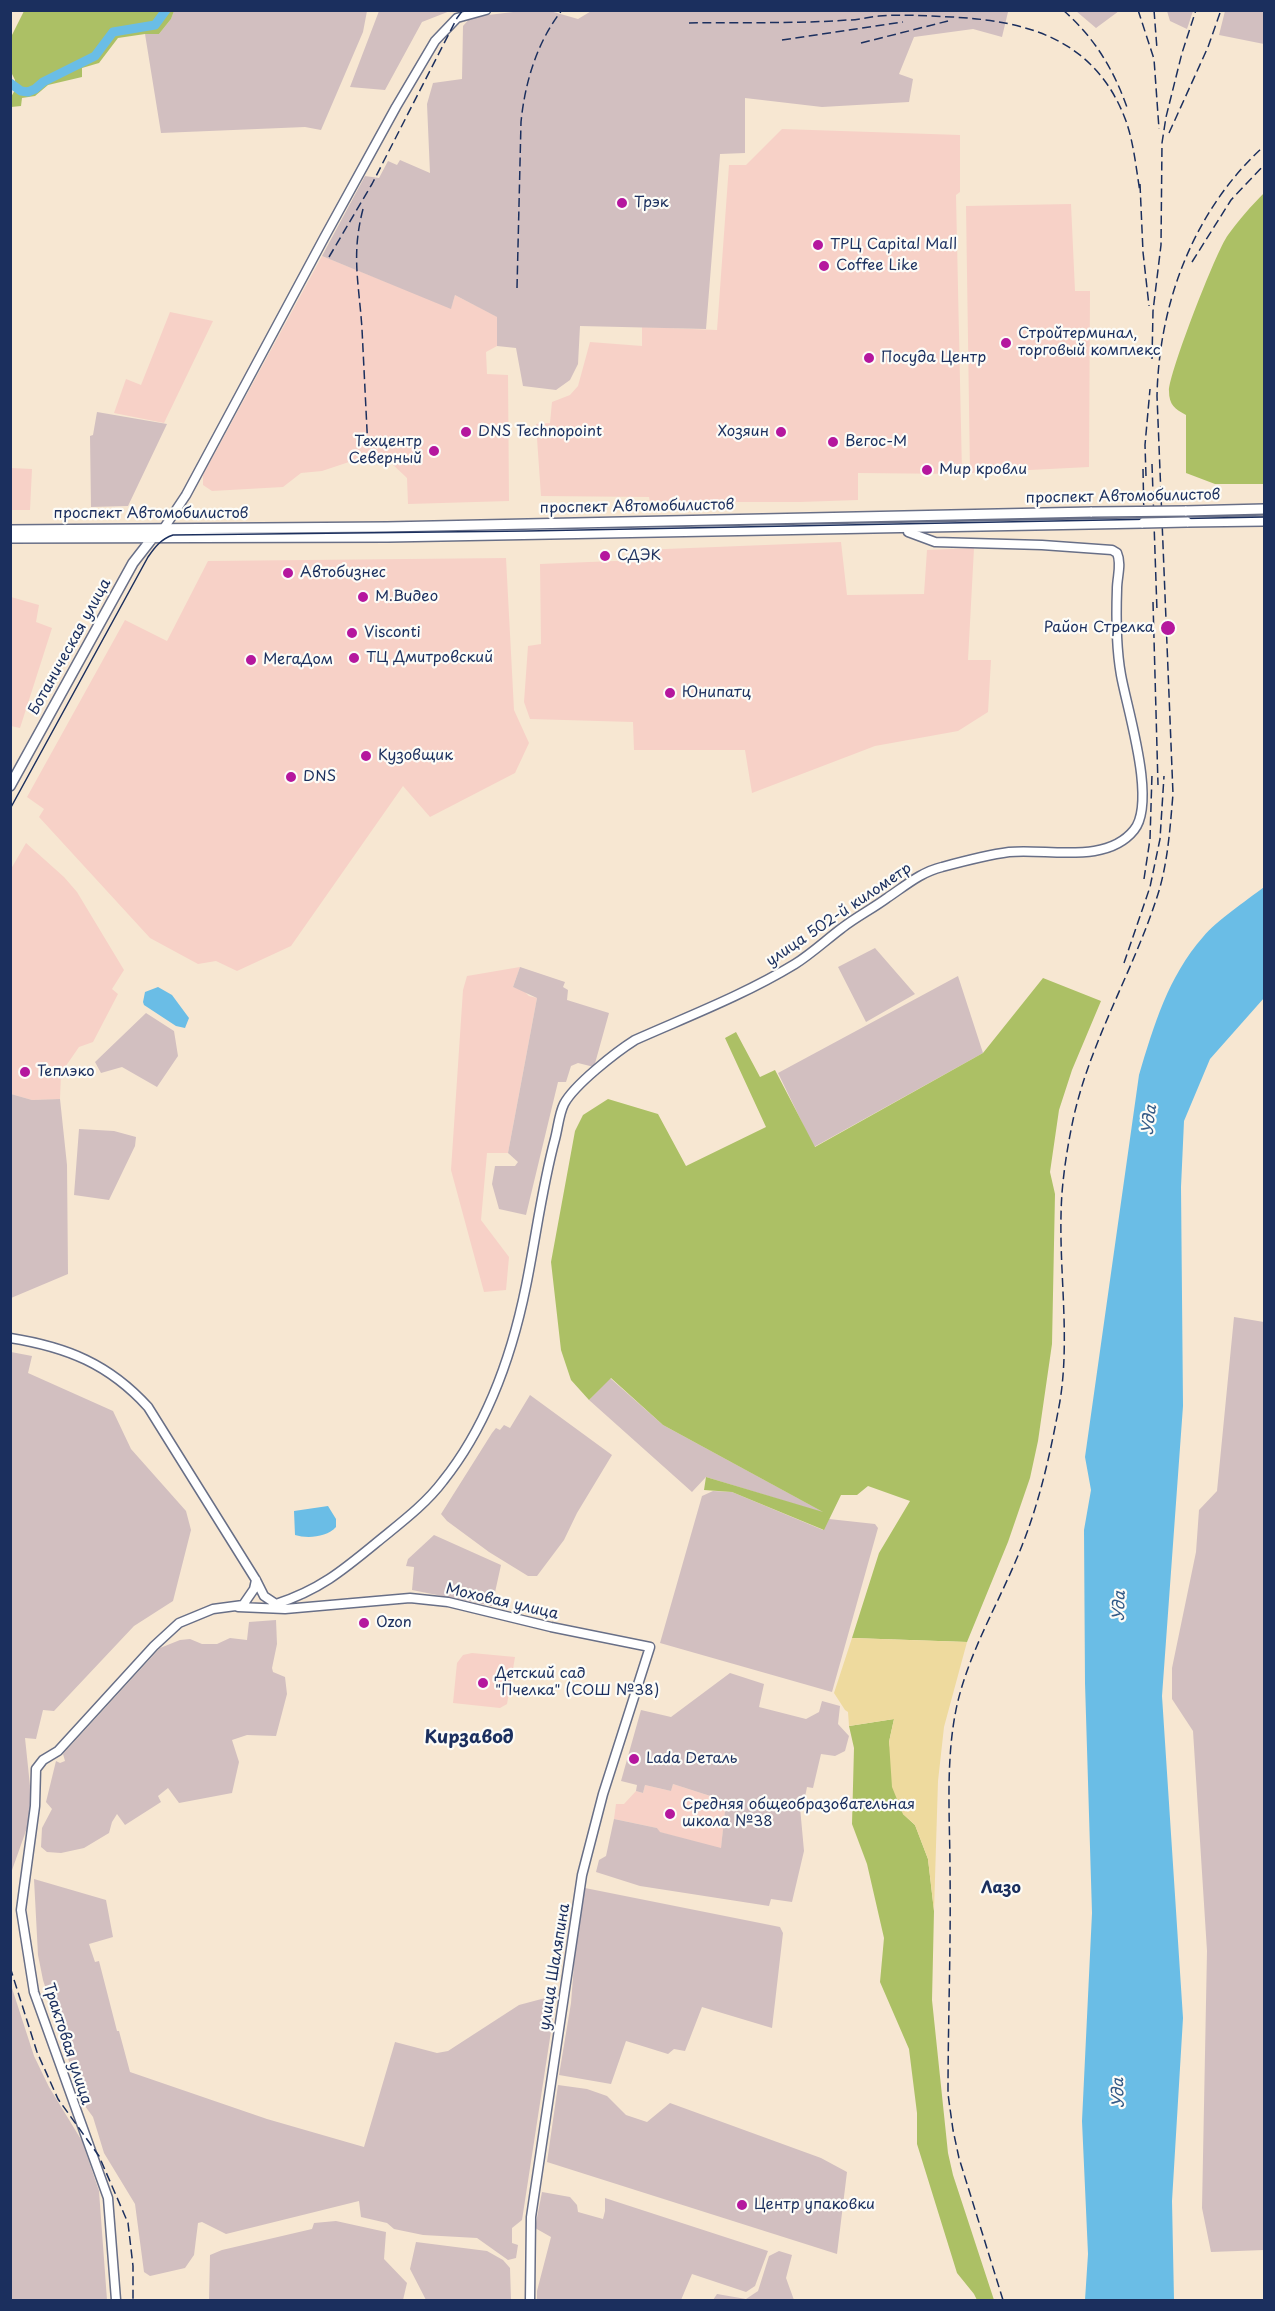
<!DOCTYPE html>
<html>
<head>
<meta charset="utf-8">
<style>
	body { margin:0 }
	#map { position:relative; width:1275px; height:2311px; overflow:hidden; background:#f7e7d2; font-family:"Playpen Sans",sans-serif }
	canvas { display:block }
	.frame { position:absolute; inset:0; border:12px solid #1b2f5e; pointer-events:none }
</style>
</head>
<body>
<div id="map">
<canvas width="1275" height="2311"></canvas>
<div class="frame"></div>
</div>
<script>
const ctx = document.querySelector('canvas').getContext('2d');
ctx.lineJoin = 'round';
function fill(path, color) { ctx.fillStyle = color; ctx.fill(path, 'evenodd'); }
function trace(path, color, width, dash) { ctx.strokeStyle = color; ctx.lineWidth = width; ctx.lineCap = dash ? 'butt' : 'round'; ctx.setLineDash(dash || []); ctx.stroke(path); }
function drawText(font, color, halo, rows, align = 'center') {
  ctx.font = font + ' "Playpen Sans",sans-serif'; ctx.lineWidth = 4.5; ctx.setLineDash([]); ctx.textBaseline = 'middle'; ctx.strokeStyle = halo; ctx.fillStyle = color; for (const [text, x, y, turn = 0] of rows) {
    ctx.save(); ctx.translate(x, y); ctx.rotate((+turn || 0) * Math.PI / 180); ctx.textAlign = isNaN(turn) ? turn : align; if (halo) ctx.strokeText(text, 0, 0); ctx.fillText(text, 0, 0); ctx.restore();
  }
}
fill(new Path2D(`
	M 782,129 L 960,135 L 960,192 L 956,195 L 962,474 L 858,473 L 858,500 L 800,502 L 650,502 L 649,497 L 541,496 L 536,424 L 550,423 L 552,402 L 570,395 L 578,386 L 590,342 L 642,346 L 642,327 L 717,330 L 729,165 L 746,165 Z
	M 1071,204 L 1075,291 L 1090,291 L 1089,467 L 970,473 L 966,206 Z
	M 322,256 L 451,308 L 455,295 L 498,317 L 497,346 L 486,352 L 487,374 L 508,375 L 509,501 L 408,504 L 407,478 L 388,460 L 349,462 L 322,471 L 301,473 L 283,487 L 212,491 L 203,485 L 203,475 Z
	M 170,312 L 213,321 L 164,423 L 114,413 L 126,379 L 141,385 Z
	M 11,468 L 32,469 L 30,510 L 11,510 Z
	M 841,542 L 847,595 L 924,594 L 927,550 L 974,548 L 968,660 L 991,660 L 988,712 L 958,731 L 875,746 L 752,793 L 745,750 L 634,750 L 633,722 L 530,719 L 524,702 L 528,646 L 541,644 L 540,564 L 639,560 L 640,550 Z
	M 506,558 L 514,710 L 529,743 L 515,773 L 430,817 L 403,786 L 291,946 L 237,971 L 216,961 L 198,964 L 150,938 L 39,817 L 44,809 L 27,797 L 125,620 L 167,641 L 208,561 Z
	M 11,597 L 39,605 L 36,622 L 52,628 L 20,728 L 11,726 Z
	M 26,843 L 64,877 L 77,892 L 124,970 L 112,989 L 118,994 L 93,1042 L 79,1047 L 61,1073 L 60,1099 L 32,1100 L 11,1094 L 11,869 Z
	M 520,967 L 513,987 L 523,990 L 529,996 L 537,998 L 508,1153 L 487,1153 L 481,1220 L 509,1257 L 506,1290 L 484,1292 L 451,1170 L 463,990 L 467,976 Z
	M 472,1653 L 515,1657 L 507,1704 L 500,1708 L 453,1703 L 457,1663 L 463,1655 Z
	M 673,1784 L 726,1801 L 721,1849 L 659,1832 L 657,1828 L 614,1819 L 616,1804 L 624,1804 L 636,1791 L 643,1793 L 645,1785 L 671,1791 Z`), '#f7d1c7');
fill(new Path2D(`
	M 530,10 L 550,11 L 578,19 L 593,10 L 988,10 L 1008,12 L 1002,37 L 973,29 L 914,37 L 899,74 L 913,79 L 909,102 L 822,107 L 745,98 L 745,153 L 720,154 L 706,329 L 580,326 L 578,364 L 570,380 L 556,390 L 523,386 L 516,348 L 497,346 L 497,317 L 455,295 L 451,309 L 322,256 L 365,176 L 379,178 L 388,161 L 397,165 L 400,160 L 430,173 L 427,104 L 433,83 L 462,79 L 463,26 L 471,17 Z
	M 174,11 L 367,11 L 363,32 L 321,130 L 305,127 L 161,133 L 145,34 L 159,34 L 171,19 Z
	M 379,11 L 450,11 L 422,22 L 385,90 L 350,87 Z
	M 1076,11 L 1119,11 L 1096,28 Z
	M 1167,11 L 1193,11 L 1187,29 L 1170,21 Z
	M 1225,11 L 1264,11 L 1264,44 L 1219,35 Z
	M 97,412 L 167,424 L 128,506 L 91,507 L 90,436 L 93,435 Z
	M 875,948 L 915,994 L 866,1022 L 838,967 Z
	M 520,967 L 565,982 L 563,987 L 568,990 L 567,1000 L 609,1013 L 594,1067 L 578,1063 L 571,1066 L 566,1082 L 558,1082 L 526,1215 L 499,1209 L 492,1184 L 495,1166 L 515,1166 L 518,1162 L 508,1153 L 537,998 L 513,987 Z
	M 958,976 L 983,1053 L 814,1147 L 778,1073 Z
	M 146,1013 L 174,1031 L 178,1056 L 157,1087 L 122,1067 L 101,1073 L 95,1062 Z
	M 11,1094 L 32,1100 L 60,1099 L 67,1165 L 68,1274 L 11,1298 Z
	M 79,1129 L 114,1131 L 136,1137 L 135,1146 L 109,1200 L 74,1195 Z
	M 1234,1317 L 1264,1322 L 1264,2250 L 1211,2252 L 1202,2208 L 1207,1951 L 1193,1731 L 1172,1699 L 1172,1668 L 1196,1552 L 1199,1510 L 1217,1491 Z
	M 11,1352 L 32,1356 L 28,1373 L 113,1411 L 131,1449 L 186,1511 L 191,1530 L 173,1601 L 134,1626 L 54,1711 L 43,1710 L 36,1739 L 25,1738 L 32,1805 L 28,1825 L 11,1873 Z
	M 610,1378 L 663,1425 L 827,1514 L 706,1477 L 692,1492 L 589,1400 Z
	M 530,1395 L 612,1455 L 577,1513 L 564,1540 L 537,1576 L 528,1576 L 489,1552 L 447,1521 L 441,1514 L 492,1433 L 496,1428 L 500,1430 L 504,1425 L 510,1428 Z
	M 713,1491 L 732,1492 L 823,1530 L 829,1519 L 875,1524 L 878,1528 L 832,1692 L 660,1643 L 702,1496 Z
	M 434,1535 L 501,1565 L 492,1606 L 412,1590 L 414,1567 L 406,1566 L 408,1559 Z
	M 276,1620 L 277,1644 L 272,1668 L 273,1672 L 285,1677 L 287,1694 L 276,1736 L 247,1735 L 232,1740 L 239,1762 L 232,1793 L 179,1803 L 168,1788 L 158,1796 L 161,1802 L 125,1825 L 117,1814 L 112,1822 L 109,1833 L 84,1848 L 61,1853 L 47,1852 L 41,1847 L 42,1828 L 52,1809 L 46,1802 L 56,1761 L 60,1763 L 65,1761 L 63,1754 L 160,1648 L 180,1640 L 190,1639 L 202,1644 L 217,1644 L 230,1638 L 247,1640 L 249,1622 Z
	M 730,1673 L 764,1684 L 759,1707 L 806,1719 L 819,1712 L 822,1701 L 840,1706 L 838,1724 L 849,1736 L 845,1751 L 835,1756 L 821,1754 L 813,1788 L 807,1787 L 805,1797 L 799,1796 L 804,1851 L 792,1902 L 771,1899 L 769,1906 L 640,1886 L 596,1872 L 599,1860 L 606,1856 L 614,1819 L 657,1828 L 660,1832 L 721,1848 L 726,1801 L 673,1784 L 671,1791 L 645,1785 L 643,1793 L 636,1791 L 637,1785 L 621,1781 L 641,1710 L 671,1717 Z
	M 34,1879 L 106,1900 L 113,1937 L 89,1944 L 95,1962 L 99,1961 L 117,2031 L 119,2031 L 130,2072 L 267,2119 L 364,2147 L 395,2042 L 437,2053 L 448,2051 L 519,2005 L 549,1997 L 556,1999 L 522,2220 L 512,2228 L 512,2243 L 518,2245 L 516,2258 L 508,2260 L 477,2238 L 423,2235 L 394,2229 L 387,2223 L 361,2217 L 359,2201 L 226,2234 L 202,2222 L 198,2223 L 194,2255 L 185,2268 L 150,2276 L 144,2272 L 135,2204 L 104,2153 L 93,2117 L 82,2102 L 43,1980 L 38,1955 Z
	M 580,1887 L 780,1927 L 783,1933 L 772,2028 L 702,2007 L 685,2051 L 674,2049 L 668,2054 L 626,2041 L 611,2084 L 559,2075 L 571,2003 Z
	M 10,1982 L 34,2056 L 49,2087 L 82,2141 L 99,2191 L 107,2300 L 11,2300 Z
	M 558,2085 L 587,2089 L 607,2096 L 626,2115 L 647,2122 L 670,2103 L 821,2158 L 847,2172 L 837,2254 L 547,2162 Z
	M 542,2192 L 570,2197 L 577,2205 L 578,2212 L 603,2219 L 605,2211 L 605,2198 L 768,2251 L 755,2286 L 746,2292 L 692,2274 L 681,2300 L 537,2300 L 537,2291 L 551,2237 L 535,2228 Z
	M 336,2221 L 386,2232 L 384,2259 L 407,2283 L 403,2300 L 196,2300 L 209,2300 L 210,2255 L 222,2250 L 312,2229 L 314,2223 Z
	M 416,2242 L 487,2251 L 503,2260 L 510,2268 L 511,2300 L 426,2300 L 410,2269 Z
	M 779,2251 L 792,2255 L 786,2278 L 794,2300 L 713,2300 L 717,2294 L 746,2299 L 758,2291 L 769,2256 Z`), '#d2bfc0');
fill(new Path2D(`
	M 24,11 L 24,10 L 174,11 L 171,19 L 159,34 L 145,34 L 118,38 L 99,63 L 82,68 L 82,77 L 48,85 L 35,96 L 22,98 L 21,106 L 11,107 L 11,97 L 15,90 L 15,80 L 11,72 L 11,37 Z
	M 1264,193 L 1264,484 L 1215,484 L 1186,473 L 1186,415 C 1175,409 1169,405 1169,391 C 1169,373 1216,251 1228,235 C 1238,221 1252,205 1264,193 Z
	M 1043,978 L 1101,1001 L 1072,1070 L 1059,1110 L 1050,1172 L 1055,1194 L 1052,1344 L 1038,1441 L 1030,1478 L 1008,1542 L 967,1642 L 852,1638 L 879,1553 L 910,1501 L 868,1486 L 857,1495 L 841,1495 L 824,1530 L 732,1492 L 704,1490 L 706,1477 L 823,1512 L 663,1425 L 611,1378 L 589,1400 L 571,1380 L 561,1350 L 551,1262 L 575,1131 L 583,1115 L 608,1099 L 658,1114 L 686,1166 L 766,1127 L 725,1038 L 736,1032 L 760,1077 L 775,1070 L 815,1147 L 983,1053 Z
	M 894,1719 L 889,1742 L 903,1814 L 915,1825 L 928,1859 L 934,1911 L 932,2000 L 948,2153 L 953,2175 L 994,2300 L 977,2300 L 974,2294 L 957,2273 L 917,2144 L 917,2113 L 909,2049 L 880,1982 L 884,1938 L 867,1864 L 852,1824 L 854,1748 L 849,1726 Z`), '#acc065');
fill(new Path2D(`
	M 852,1638 L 967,1642 L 944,1727 L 938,1781 L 934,1911 L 928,1859 L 915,1825 L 903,1814 L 892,1787 L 889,1742 L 894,1719 L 849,1726 L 848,1712 L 845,1710 L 834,1693 Z`), '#eeda9e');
fill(new Path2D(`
	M 1264,887 L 1264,998 L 1210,1059 L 1184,1121 L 1181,1187 L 1183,1406 L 1162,1696 L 1183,2018 L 1172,2201 L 1174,2300 L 1085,2300 L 1088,2254 L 1082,2121 L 1092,1913 L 1085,1683 L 1084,1530 L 1091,1490 L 1085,1457 L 1139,1075 C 1154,1025 1168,977 1203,937 C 1217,920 1246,901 1264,887 Z
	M 158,987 L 172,995 L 189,1018 L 185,1028 L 176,1026 L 144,1005 L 143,1002 L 145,992 Z
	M 328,1506 L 336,1519 L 336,1527 C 327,1537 308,1539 295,1535 L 294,1511 Z`), '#6abde6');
trace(new Path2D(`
	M 10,83 L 21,91 L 28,92 L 35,89 L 43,82 L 95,56 L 113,32 L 155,25 L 166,10`), '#6abde6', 9);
const secondary = new Path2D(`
	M 164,528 L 186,495 L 324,238 L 396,107 L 435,41 L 457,18 L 486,10
	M 10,1338 C 67,1347 109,1364 148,1407 L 256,1580 L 264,1596 L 279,1606
	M 276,1604 C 319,1590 342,1571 376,1543 C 399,1524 425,1505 443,1481 C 487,1426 512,1355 526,1286 C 536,1237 542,1187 555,1139 C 558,1128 559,1114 564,1104 C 574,1085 616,1052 635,1040 C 689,1016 744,995 795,964 C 811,954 826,940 842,928 C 856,917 872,909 887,898 C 905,886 921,872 942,867 C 964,861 986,855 1009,852 C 1047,848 1106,865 1134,830 C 1157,802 1127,709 1121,675 C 1116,647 1116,617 1117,589 C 1117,577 1122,564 1117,553 L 1112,550 L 1042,545 L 935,542 L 908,532 L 908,527
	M 238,1607 L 285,1609 L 410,1598 L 448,1602 L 551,1627 L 650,1647 L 603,1794 L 582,1875 L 531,2217 L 530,2300
	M 116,2300 L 108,2198 L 34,1992 L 21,1910 L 35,1806 L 36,1769 L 43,1760 L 58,1751 L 154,1646 L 179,1623 L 213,1609 L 243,1605 L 254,1589 L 256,1580`);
const primary = new Path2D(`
	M 1185,511 L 1264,509
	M 1187,522 L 1264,521
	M 10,530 L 387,527 L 1092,512
	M 10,538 L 388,537 L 1143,523
	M 10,786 L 133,563 L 154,536`);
trace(secondary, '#686f87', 11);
trace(primary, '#686f87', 12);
trace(secondary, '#fff', 8);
trace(primary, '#fff', 9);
trace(new Path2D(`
	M 10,809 L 148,557 C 155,547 161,539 173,535 L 527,531 L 1264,517`), '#1b2f5e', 1.5);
trace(new Path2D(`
	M 1063,10 C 1095,38 1114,70 1128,110
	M 1138,10 L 1154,59 L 1159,129
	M 1154,10 L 1157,49
	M 689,23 C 741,22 795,24 848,20 C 858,20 868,17 879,16 C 903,14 927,16 952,17 C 1029,21 1096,40 1126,121 C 1134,144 1136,168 1140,192
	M 782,40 L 903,22
	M 861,43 L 948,21
	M 1169,133 L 1208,47 L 1221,10
	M 1140,184 L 1143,252 L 1149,306
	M 363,209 C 351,255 359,283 362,329 C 364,369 366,410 368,450
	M 329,257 L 372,184 L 457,18 L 463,10
	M 1192,262 L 1231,200 L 1264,165
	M 517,288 L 521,122 C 525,82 537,42 562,10
	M 1152,359 L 1153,311 L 1161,245 L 1162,143 L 1166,117 L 1182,53 L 1196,10
	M 1152,464 L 1157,611
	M 1143,469 L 1144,520
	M 1146,476 L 1145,445 L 1150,389
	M 1153,602 L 1158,785
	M 1144,879 L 1150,839 L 1152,774
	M 1124,963 L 1150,887 L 1160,839 L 1164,776
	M 10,1967 L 37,2052 L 58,2099 L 99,2156 L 128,2223 L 133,2266 L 133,2300
	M 1003,2300 L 959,2158 L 953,2130 L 948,2094 C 948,2020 951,1946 950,1872 C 950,1817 945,1760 957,1705 C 970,1648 1002,1598 1023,1543 C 1041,1497 1051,1450 1060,1401 C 1071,1332 1057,1262 1062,1193 C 1064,1168 1068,1144 1073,1120 C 1090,1041 1134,970 1158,894 C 1168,862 1170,828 1173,794 L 1157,396 C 1159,302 1194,210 1264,146`), '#1b2f5e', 1.5, [9, 4.5]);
const primaryBridge = new Path2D(`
	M 1092,512 L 1185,511
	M 1143,523 L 1187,522`);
trace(primaryBridge, '#686f87', 12, []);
trace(primaryBridge, '#fff', 9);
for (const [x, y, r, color] of [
	[622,203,6,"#b5179e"],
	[818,245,6,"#b5179e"],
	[824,266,6,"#b5179e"],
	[1006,343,6,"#b5179e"],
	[869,358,6,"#b5179e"],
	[466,432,6,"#b5179e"],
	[781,432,6,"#b5179e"],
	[833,442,6,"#b5179e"],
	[434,451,6,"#b5179e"],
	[927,470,6,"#b5179e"],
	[605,556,6,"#b5179e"],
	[288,573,6,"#b5179e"],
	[363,597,6,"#b5179e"],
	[1168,628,8,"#b5179e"],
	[352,633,6,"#b5179e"],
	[354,658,6,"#b5179e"],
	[251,660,6,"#b5179e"],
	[670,693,6,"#b5179e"],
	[366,756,6,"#b5179e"],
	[291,777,6,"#b5179e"],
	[25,1072,6,"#b5179e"],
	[364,1623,6,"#b5179e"],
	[483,1683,6,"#b5179e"],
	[634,1759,6,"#b5179e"],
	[670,1814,6,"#b5179e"],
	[742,2205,6,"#b5179e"]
]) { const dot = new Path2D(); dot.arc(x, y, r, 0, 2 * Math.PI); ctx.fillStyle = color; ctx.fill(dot); trace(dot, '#fdfcf7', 2); }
drawText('15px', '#1b2f5e', '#fdfcf7', [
	["Трэк",634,203],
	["ТРЦ Capital Mall",830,245],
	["Coffee Like",836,266],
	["Стройтерминал,",1018,334],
	["торговый комплекс",1018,351],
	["Посуда Центр",881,358],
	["DNS Technopoint",478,432],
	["Хозяин",769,432,"right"],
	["Техцентр",422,442,"right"],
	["Северный",422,459,"right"],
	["Вегос-М",845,442],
	["Мир кровли",939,470],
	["СДЭК",617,556],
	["Автобизнес",300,573],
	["М.Видео",375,597],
	["Район Стрелка",1154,628,"right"],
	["Visconti",364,633],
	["ТЦ Дмитровский",366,658],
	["МегаДом",263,660],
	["Юнипатц",682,693],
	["Кузовщик",378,756],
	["DNS",303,777],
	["Теплэко",37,1072],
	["Ozon",376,1623],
	["Детский сад",495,1674],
	["\"Пчелка\" (СОШ №38)",495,1691],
	["Lada Dеталь",646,1759],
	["Средняя общеобразовательная",682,1805],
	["школа №38",682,1822],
	["Центр упаковки",754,2205]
], 'left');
drawText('15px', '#1b2f5e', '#fdfcf7', [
	["проспект Автомобилистов",1123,497,-1],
	["проспект Автомобилистов",637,507,-1],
	["проспект Автомобилистов",151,514],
	["Ботаническая улица",70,647,-61],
	["улица 502-й километр",839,915,-34],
	["Моховая улица",502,1602,13],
	["улица Шаляпина",555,1967,-81],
	["Трактовая улица",67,2044,72]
]);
drawText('italic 16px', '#335a87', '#fdfcf7', [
	["Уда",1150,1120,-83],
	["Уда",1120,1606,-88],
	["Уда",1119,2093,-91]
]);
drawText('bold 16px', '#1b2f5e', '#fdfcf7', [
	["Лазо",1001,1889]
]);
drawText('bold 18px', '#1b2f5e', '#fdfcf7', [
	["Кирзавод",469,1738]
]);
</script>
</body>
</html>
